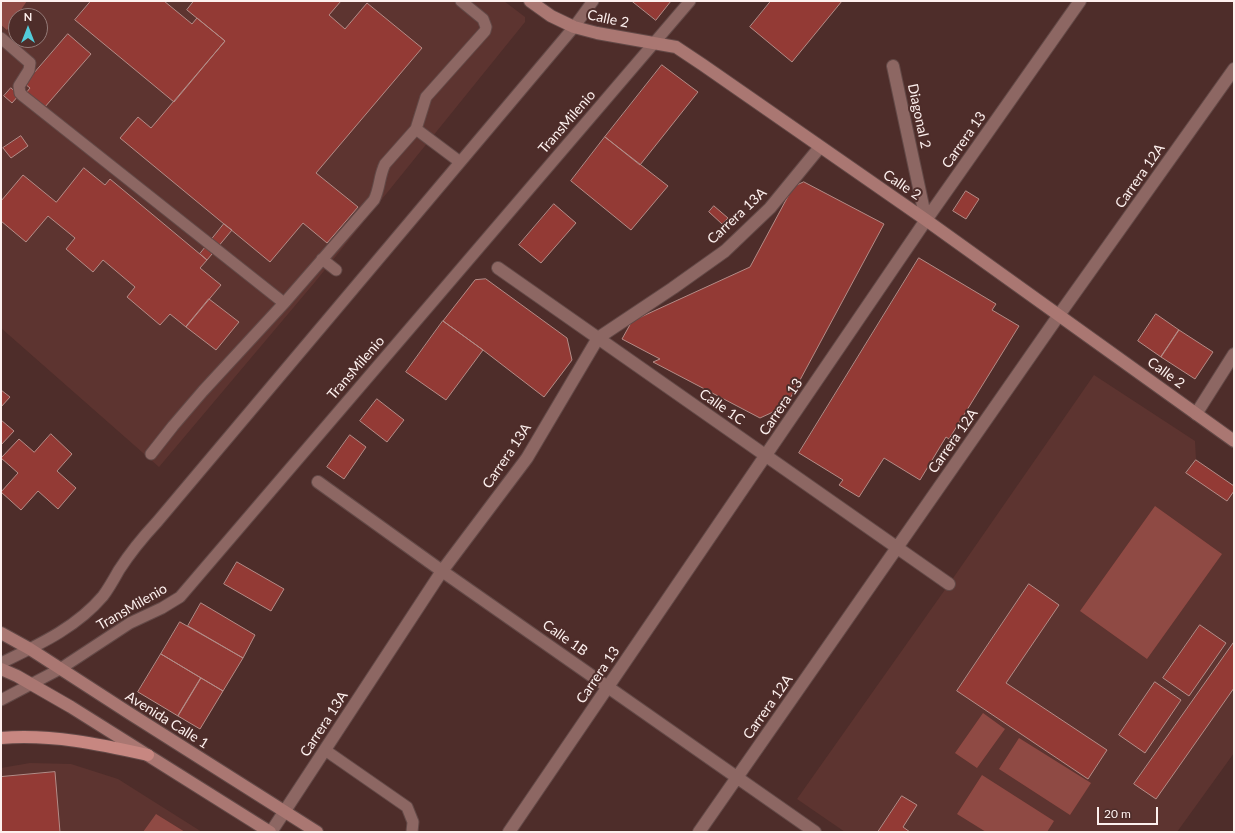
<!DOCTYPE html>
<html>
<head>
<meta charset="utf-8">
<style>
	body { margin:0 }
	#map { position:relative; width:1235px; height:833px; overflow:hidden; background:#4e2d2a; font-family:Lato,sans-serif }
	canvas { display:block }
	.frame { position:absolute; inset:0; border:2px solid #fdf0ee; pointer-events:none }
	.north { position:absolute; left:8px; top:8px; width:40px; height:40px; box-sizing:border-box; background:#4e2d2a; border:1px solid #947b78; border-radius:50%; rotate:0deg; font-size:11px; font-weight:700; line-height:16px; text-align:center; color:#fdf0ee }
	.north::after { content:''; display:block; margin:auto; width:14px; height:18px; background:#52cbd9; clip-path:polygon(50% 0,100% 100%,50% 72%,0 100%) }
	.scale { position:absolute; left:1097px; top:807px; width:61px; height:18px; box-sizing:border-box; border:2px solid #fdf0ee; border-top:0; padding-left:5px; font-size:12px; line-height:14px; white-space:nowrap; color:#fdf0ee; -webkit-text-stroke:3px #4e2d2a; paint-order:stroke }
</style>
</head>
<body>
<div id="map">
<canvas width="1235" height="833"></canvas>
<div class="frame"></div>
<div class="north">N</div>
<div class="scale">20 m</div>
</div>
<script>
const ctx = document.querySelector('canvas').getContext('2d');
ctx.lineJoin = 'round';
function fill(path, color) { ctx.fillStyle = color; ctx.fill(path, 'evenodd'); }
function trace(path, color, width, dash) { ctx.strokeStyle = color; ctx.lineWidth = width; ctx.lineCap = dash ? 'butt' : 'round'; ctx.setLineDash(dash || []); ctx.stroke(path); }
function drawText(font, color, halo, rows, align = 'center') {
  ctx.font = font + ' Lato,sans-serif'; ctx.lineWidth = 4; ctx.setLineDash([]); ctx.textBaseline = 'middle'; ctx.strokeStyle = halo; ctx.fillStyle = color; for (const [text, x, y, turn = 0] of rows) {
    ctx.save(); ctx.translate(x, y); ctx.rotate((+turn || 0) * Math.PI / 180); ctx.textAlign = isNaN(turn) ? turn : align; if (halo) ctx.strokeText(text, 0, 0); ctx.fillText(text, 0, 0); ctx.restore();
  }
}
fill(new Path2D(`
	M 1,1 L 504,1 L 525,17 L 525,22 L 315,282 L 159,467 L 1,328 ZM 16,16 L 40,16 L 40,40 L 16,40 Z
	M 1094,375 L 1195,441 L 1196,460 L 1234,486 L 1234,753 L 1177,832 L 845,832 L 797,799 L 949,584 Z
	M 30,763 L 71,764 L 118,779 L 202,832 L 1,832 L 1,768 Z`), '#5d3430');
fill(new Path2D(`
	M 1,1 L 27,1 L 7,30 L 1,25 Z
	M 1155,506 L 1222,554 L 1147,659 L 1080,611 Z
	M 983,713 L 1005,729 L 977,768 L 955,753 Z
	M 1019,738 L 1091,783 L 1070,815 L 999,769 Z
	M 982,775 L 1054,821 L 1047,832 L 986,832 L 957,814 Z
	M 156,814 L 185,832 L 143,832 Z`), '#8f4a44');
const building = new Path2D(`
	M 91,1 L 164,1 L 192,24 L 197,18 L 225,41 L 174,102 L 75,20 Z
	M 194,1 L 341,1 L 329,15 L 345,29 L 367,3 L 422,48 L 316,173 L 358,207 L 327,243 L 303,223 L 270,262 L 120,138 L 138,117 L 151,128 L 225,41 L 187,10 Z
	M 632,1 L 671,1 L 656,20 Z
	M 771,1 L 842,1 L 792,62 L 750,27 Z
	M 68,34 L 91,54 L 44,108 L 26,93 L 30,88 L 25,84 Z
	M 662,65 L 698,92 L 640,165 L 605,137 Z
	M 11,88 L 19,95 L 12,103 L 4,96 Z
	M 21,136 L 28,146 L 11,158 L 3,148 Z
	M 605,137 L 668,186 L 631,230 L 571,181 Z
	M 84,168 L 105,185 L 110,179 L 207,260 L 200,268 L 221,285 L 186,327 L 170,314 L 160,325 L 127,297 L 135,287 L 103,260 L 93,272 L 66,249 L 75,238 L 48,216 L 26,242 L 1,221 L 1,201 L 23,175 L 56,202 Z
	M 804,182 L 884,224 L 786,406 L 760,418 L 653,362 L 660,359 L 622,339 L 632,321 L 750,267 L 793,187 Z
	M 966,191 L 979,199 L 966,219 L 953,211 Z
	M 554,204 L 576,223 L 541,263 L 519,245 Z
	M 714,206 L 728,218 L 722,224 L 709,212 Z
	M 224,224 L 232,230 L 207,260 L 200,254 Z
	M 919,258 L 996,304 L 992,310 L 1019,326 L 949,439 L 946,437 L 920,480 L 884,458 L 859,497 L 839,485 L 843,480 L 799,453 Z
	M 486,279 L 567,338 L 572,360 L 544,397 L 483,350 L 443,321 L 475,280 Z
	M 209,299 L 239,322 L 216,350 L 186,327 Z
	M 1156,314 L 1179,330 L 1161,357 L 1138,341 Z
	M 443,321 L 483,350 L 446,400 L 406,372 Z
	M 1179,330 L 1213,352 L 1195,379 L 1161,357 Z
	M 1,390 L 10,397 L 1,407 Z
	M 377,399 L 404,420 L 387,442 L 360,421 Z
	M 1,420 L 14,431 L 1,445 Z
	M 51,434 L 72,454 L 57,471 L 76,488 L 58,509 L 38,491 L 21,510 L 1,492 L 18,473 L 1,458 L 19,439 L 34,452 Z
	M 350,435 L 366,447 L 344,479 L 327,467 Z
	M 1196,460 L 1234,486 L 1234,491 L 1227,501 L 1186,473 Z
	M 237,562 L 284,589 L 271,611 L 224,584 Z
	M 1029,584 L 1059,605 L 1006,683 L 1107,750 L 1088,779 L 957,691 Z
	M 201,603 L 255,635 L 243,658 L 188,626 Z
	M 180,622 L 243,658 L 223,691 L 161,654 Z
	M 1200,625 L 1226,643 L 1189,696 L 1163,678 Z
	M 1234,642 L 1234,688 L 1156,799 L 1134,784 Z
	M 161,654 L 201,678 L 178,716 L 138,692 Z
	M 201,678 L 223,691 L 200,729 L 178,716 Z
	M 1155,682 L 1181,700 L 1145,753 L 1119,735 Z
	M 55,772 L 60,832 L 1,832 L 1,777 Z
	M 902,796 L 917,805 L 903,827 L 910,832 L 878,832 Z`);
fill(building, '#933a35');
trace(building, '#b48c87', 1);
const lane = new Path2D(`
	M 1,38 L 30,63 L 29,70 L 19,86 L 20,93 L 23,96 L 284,303
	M 416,129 L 460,162
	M 322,259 L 336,270
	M 151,454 L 173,426 L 203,391 L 286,301 L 374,200 C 380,188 379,176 385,164 L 416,129 L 426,97 L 485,31 L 486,27 L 483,19 L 461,1
	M 1,663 C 38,645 76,628 103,596 C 109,588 114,579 119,570 C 130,553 143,537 157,522 L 574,27 L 593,1
	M 1,700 L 60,669 L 130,623 L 162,608 L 180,597 L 690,1
	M 325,750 L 407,807 L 413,822 L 412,832`);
const street = new Path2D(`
	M 893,66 L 926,220
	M 498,268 L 949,584
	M 1196,414 L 1234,354
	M 318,482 L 442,571 L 815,832
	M 271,832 L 442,571 L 527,458 L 598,338 L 673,288 L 725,251 L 770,208 L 820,147
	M 509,832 L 926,220 L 1080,1
	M 699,832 L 1059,315 L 1234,69`);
const secondary = new Path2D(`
	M 530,1 L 551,16 L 574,27 L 597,33 L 676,47 L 703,65 L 926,220 L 1234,441
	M 1,633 L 30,649 L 129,713 L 317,832
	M 1,669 L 17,676 L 71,707 L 270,832`);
const primary = new Path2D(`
	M 1,738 C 52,734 99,744 148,755`);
trace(lane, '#634947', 13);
trace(street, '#634947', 14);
trace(secondary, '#634947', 14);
trace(primary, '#634947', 14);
trace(lane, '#8d6763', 11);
trace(street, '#8d6763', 12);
trace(secondary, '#aa7772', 12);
trace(primary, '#c78781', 12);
drawText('14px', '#fdf0ee', '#4e2d2a', [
	["Calle 2",608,19,12],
	["Diagonal 2",919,116,78],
	["TransMilenio",567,122,-49],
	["Carrera 13",964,140,-55],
	["Carrera 12A",1140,176,-55],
	["Calle 2",902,185,34],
	["Carrera 13A",737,216,-43],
	["TransMilenio",356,368,-49],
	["Calle 2",1166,373,36],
	["Calle 1C",722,407,35],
	["Carrera 13",781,407,-56],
	["Carrera 12A",953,441,-55],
	["Carrera 13A",507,456,-56],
	["TransMilenio",132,607,-30],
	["Calle 1B",565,638,35],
	["Carrera 13",598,675,-56],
	["Carrera 12A",768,707,-55],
	["Avenida Calle 1",167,720,32],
	["Carrera 13A",324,724,-57]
]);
</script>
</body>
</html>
